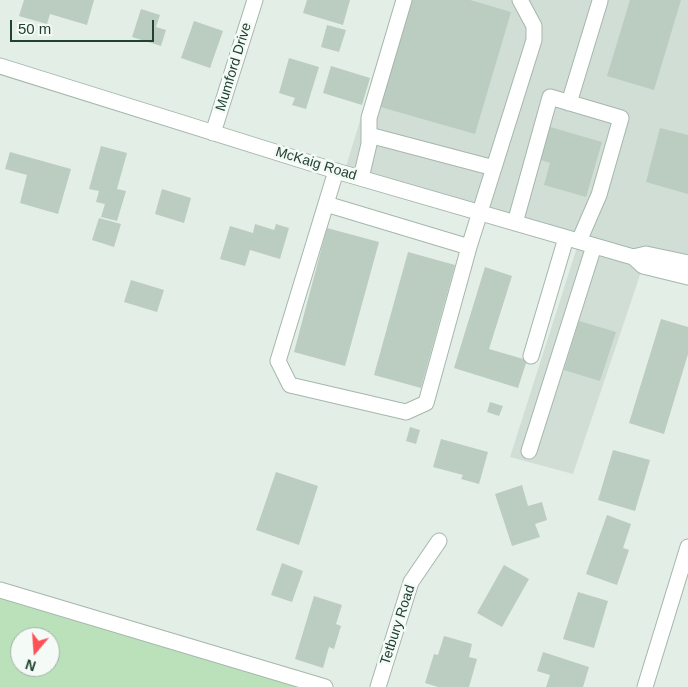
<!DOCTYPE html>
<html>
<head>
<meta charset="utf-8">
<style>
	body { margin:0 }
	#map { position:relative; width:688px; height:687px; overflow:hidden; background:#e3eee6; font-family:Helvetica,sans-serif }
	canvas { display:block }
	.north { position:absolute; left:10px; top:627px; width:50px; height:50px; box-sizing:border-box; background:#f4faf6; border:1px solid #a0b0a7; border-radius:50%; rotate:198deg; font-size:14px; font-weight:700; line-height:20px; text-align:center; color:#214230 }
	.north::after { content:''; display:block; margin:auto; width:18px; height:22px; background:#ff5155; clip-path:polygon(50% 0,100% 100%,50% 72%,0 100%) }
	.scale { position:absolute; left:10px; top:20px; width:144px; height:22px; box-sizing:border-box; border:2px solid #214230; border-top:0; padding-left:6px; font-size:15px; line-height:18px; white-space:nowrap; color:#214230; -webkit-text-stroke:4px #f4faf6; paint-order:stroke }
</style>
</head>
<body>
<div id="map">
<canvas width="688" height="687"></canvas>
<div class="north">N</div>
<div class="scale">50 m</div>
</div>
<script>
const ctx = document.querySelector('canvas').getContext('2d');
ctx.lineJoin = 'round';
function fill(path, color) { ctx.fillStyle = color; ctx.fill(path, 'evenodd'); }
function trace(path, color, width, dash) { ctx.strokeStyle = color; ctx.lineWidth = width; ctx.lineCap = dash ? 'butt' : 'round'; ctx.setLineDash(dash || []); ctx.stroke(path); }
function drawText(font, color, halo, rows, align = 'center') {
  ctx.font = font + ' Helvetica,sans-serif'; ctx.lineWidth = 5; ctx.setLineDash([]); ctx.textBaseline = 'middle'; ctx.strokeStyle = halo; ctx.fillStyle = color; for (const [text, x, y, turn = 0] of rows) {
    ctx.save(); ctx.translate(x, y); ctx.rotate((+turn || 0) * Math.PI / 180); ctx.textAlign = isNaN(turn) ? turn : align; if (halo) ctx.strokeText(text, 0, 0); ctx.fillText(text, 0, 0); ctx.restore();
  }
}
fill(new Path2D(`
	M 397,0 L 688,0 L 688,277 L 643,266 L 573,474 L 510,457 L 579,241 L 344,173 Z`), '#d1ded5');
fill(new Path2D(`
	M 0,592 L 324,687 L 0,687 ZM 20,637 L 50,637 L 50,667 L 20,667 Z`), '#bae1ba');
fill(new Path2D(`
	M 24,0 L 94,0 L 87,25 L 50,14 L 47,24 L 19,16 Z
	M 307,0 L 350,0 L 343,25 L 303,13 Z
	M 408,0 L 470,0 L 511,12 L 475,134 L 377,106 Z
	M 630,0 L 681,0 L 654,90 L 607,76 Z
	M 141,9 L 160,15 L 156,27 L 166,30 L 161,46 L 132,37 Z
	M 194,21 L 223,31 L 210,68 L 181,58 Z
	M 327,25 L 346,30 L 339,52 L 321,47 Z
	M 289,58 L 319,67 L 306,109 L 292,105 L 295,98 L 279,93 Z
	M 331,66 L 370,78 L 362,105 L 323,93 Z
	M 547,126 L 602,142 L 586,197 L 544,185 L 550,163 L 538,159 Z
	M 660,128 L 688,135 L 688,194 L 646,182 Z
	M 101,146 L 127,153 L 117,189 L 126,191 L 117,221 L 101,217 L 105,204 L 96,202 L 99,191 L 89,189 Z
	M 10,152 L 71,169 L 58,214 L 20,203 L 27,175 L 5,169 Z
	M 162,189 L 191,198 L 184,223 L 155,214 Z
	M 99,218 L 121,224 L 114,247 L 92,240 Z
	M 255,224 L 274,230 L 276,224 L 289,228 L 280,259 L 250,250 L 245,266 L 220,259 L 230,226 L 253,233 Z
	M 327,228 L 379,242 L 345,366 L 294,352 Z
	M 408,252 L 455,265 L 421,388 L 374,375 Z
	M 485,267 L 512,276 L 489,349 L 527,360 L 518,388 L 454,368 Z
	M 131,280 L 164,290 L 157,312 L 124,302 Z
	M 661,319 L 688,327 L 688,354 L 664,434 L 629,423 Z
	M 579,321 L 616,332 L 600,381 L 564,370 Z
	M 490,402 L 503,406 L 499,416 L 487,412 Z
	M 410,427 L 420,430 L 416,444 L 406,441 Z
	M 441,439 L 488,452 L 479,484 L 461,479 L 463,475 L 433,467 Z
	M 613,450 L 650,460 L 635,511 L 598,500 Z
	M 276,472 L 318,486 L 299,545 L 256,530 Z
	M 522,485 L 528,506 L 542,502 L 547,520 L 535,524 L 540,537 L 512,546 L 495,494 Z
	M 607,515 L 631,524 L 623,548 L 629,550 L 617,585 L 586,574 Z
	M 282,563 L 303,571 L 292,602 L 271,595 Z
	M 504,565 L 529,579 L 502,627 L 477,613 Z
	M 578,592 L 608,601 L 594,648 L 563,639 Z
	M 314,596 L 342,605 L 336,624 L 341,626 L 334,649 L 329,647 L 323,668 L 295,659 Z
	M 444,636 L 472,644 L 469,657 L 477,659 L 469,687 L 438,687 L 425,683 L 434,654 L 438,655 Z
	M 543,652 L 589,667 L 583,687 L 546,687 L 550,675 L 537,671 Z`), '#bbccc1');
const minor = new Path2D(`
	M 0,66 L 336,171 L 633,257 L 643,266 L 688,277
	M 569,103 L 600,1
	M 213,133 L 255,0
	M 369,135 L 494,168
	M 336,171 L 278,361 L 290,385 L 406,412 L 426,403 L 469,247 L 534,40 L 534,26 L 520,0
	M 361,178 L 369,144 L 369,118 L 404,0
	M 326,204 L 469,247
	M 515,223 L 550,97 L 621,118 L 599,195 L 579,241
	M 633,257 L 646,254 L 688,263
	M 531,356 L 566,238
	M 529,451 L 594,246
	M 0,590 L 325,687
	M 378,687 L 411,582 L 439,541
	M 645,687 L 688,547`);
trace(minor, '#a5b7ac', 17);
trace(minor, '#fff', 15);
drawText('14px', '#214230', '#f4faf6', [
	["Mumford Drive",234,67,-73],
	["McKaig Road",316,164,17],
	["Tetbury Road",398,625,-72]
]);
</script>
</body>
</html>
